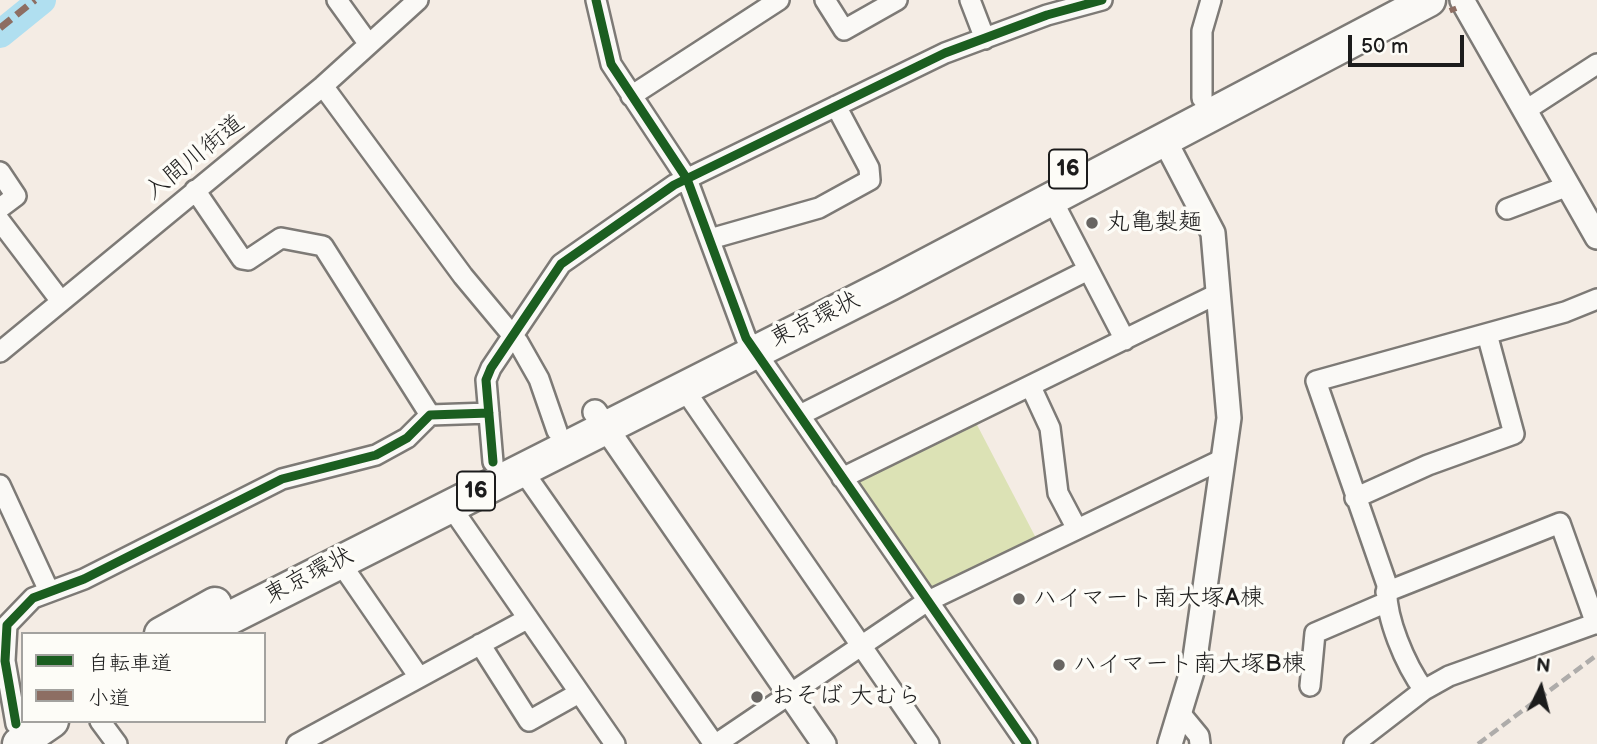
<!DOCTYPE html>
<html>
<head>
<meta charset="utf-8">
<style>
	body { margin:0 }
	#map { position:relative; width:1597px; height:744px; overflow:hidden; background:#f4ece4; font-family:"Balsamiq Sans","Klee One",sans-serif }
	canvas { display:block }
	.legend { position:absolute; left:21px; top:632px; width:245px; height:91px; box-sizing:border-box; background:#fdfcf7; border:2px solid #a3a29f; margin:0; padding:9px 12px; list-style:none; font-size:21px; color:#1c1c1c }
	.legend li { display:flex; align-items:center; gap:14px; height:35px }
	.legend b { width:35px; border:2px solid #a3a29f }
	.north { position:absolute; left:1506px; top:653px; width:70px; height:70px; -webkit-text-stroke:5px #fdfcf7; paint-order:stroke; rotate:6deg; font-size:19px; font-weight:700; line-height:28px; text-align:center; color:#1c1c1c }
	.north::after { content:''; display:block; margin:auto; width:24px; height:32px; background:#1c1c1c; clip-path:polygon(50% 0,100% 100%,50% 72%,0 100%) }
	.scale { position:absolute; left:1348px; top:35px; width:116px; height:32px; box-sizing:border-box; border:4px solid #1c1c1c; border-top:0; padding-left:9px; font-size:21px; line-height:24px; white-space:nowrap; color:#1c1c1c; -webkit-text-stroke:5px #fdfcf7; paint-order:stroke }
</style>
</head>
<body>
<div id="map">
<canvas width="1597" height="744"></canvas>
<ul class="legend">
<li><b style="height:9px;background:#1b5e20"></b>自転車道</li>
<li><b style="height:9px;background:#8d6e63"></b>小道</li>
</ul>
<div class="north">N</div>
<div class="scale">50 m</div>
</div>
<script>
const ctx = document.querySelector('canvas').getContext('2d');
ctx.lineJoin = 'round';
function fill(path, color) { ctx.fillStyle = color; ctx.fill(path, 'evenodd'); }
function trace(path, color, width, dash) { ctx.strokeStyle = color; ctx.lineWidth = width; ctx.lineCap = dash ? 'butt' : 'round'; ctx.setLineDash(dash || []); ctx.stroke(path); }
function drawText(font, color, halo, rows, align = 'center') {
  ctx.font = font + ' "Balsamiq Sans","Klee One",sans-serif'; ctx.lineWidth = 7; ctx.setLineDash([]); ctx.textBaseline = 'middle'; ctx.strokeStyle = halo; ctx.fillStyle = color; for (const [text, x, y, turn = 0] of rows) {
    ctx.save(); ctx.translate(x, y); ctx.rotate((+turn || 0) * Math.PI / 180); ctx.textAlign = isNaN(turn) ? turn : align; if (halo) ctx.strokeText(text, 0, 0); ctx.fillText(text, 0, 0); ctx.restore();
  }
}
fill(new Path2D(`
	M 975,421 L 1037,540 L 938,588 L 928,587 L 858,485 L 859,478 Z`), '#dce2b5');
trace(new Path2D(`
	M 0,34 L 42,0`), '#b0dff0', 28);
const minor = new Path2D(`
	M 337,0 L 368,43
	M 596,0 L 611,64 L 687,179 L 746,338 L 1027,744
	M 825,0 L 844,30 L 897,0
	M 970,0 L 985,39
	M 323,86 L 463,276 L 518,342 L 539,379 L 557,431
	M 631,96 L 779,0
	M 1202,98 L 1202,31 L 1211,0
	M 1526,110 L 1597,64
	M 0,172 L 16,196 L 0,208
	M 195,190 L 242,259 L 248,260 L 281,238 L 323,246 L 430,415
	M 1507,209 L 1568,186
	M 1059,213 L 1125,340
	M 0,221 L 60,300
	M 710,239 L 819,208 L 870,180 L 869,168 L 836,106
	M 0,352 L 323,86 L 418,0
	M 1031,387 L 1050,428 L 1058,493 L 1077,529
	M 691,399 L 929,744
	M 800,415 L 1088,270
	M 493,462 L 486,380 L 491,368 L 561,264 L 674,185 L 945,53 L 1047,15 L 1102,0
	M 842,478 L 1219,293
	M 530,481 L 714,744
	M 0,485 L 49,591
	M 1355,498 L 1428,465 L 1514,434 L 1487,334
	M 449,504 L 615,744
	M 346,571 L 419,677
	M 1386,592 L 1560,523 L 1596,624
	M 480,644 L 529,721 L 579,693
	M 1310,686 L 1315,633 L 1387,602
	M 1424,690 C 1406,666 1384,616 1387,585 L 1316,381 L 1565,312 L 1597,299
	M 1180,713 L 1199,736 L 1200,744
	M 100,721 L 117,744
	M 16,724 L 5,661 L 7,625 L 33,598 L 84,579 L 282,479 L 376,455 L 407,438 L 430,415 L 489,413
	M 297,744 L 527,619
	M 716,744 L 926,602 L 1223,459
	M 1354,744 L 1424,690 L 1449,676 L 1597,623`);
const tertiary = new Path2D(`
	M 1462,0 L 1597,237
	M 1165,141 L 1213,233 L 1229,418 L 1194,665 L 1170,744
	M 595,412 L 824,744`);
const trunk = new Path2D(`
	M 161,634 L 215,604
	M 198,634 L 890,284 L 1429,0
	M 19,744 L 52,721`);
trace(minor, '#7d7a76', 24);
trace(tertiary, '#7d7a76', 28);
trace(trunk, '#7d7a76', 37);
trace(minor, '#faf9f6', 19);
trace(tertiary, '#faf9f6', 23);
trace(trunk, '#faf9f6', 32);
trace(new Path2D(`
	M 1478,744 L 1597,655`), '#aeacaa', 4.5, [10, 5]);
trace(new Path2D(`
	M 1452,7 L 1454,12
	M 0,28 L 35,0`), '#8d6e63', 7, [14, 7]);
trace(new Path2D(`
	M 596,0 L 611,64 L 687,179 L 746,338 L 1027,744
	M 493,462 L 486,380 L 491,368 L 561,264 L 674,185 L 945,53 L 1047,15 L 1102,0
	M 16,724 L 5,661 L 7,625 L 33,598 L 84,579 L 282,479 L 376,455 L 407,438 L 430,415 L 489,413`), '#1b5e20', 9);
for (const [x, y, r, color] of [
	[1092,223,7,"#686562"],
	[1019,599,7,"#686562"],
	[1059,665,7,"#686562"],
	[757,697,7,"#686562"]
]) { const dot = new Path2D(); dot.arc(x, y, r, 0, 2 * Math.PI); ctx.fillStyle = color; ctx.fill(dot); trace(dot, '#fdfcf7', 2.5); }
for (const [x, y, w] of [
	[1068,169,38],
	[476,491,38]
]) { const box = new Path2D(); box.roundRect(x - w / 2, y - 19.5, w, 39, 5); ctx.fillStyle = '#fdfcf7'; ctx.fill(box); trace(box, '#1c1c1c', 2); }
drawText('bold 23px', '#1c1c1c', null, [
	["16",1068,169],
	["16",476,491]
]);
drawText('24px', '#1c1c1c', '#fdfcf7', [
	["入間川街道",195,158,-39],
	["東京環状",815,320,-26],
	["東京環状",309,576,-27]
]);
drawText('24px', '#1c1c1c', '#fdfcf7', [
	["丸亀製麺",1106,223],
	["ハイマート南大塚A棟",1033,599],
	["ハイマート南大塚B棟",1073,665],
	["おそば 大むら",771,697]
], 'left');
</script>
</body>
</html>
